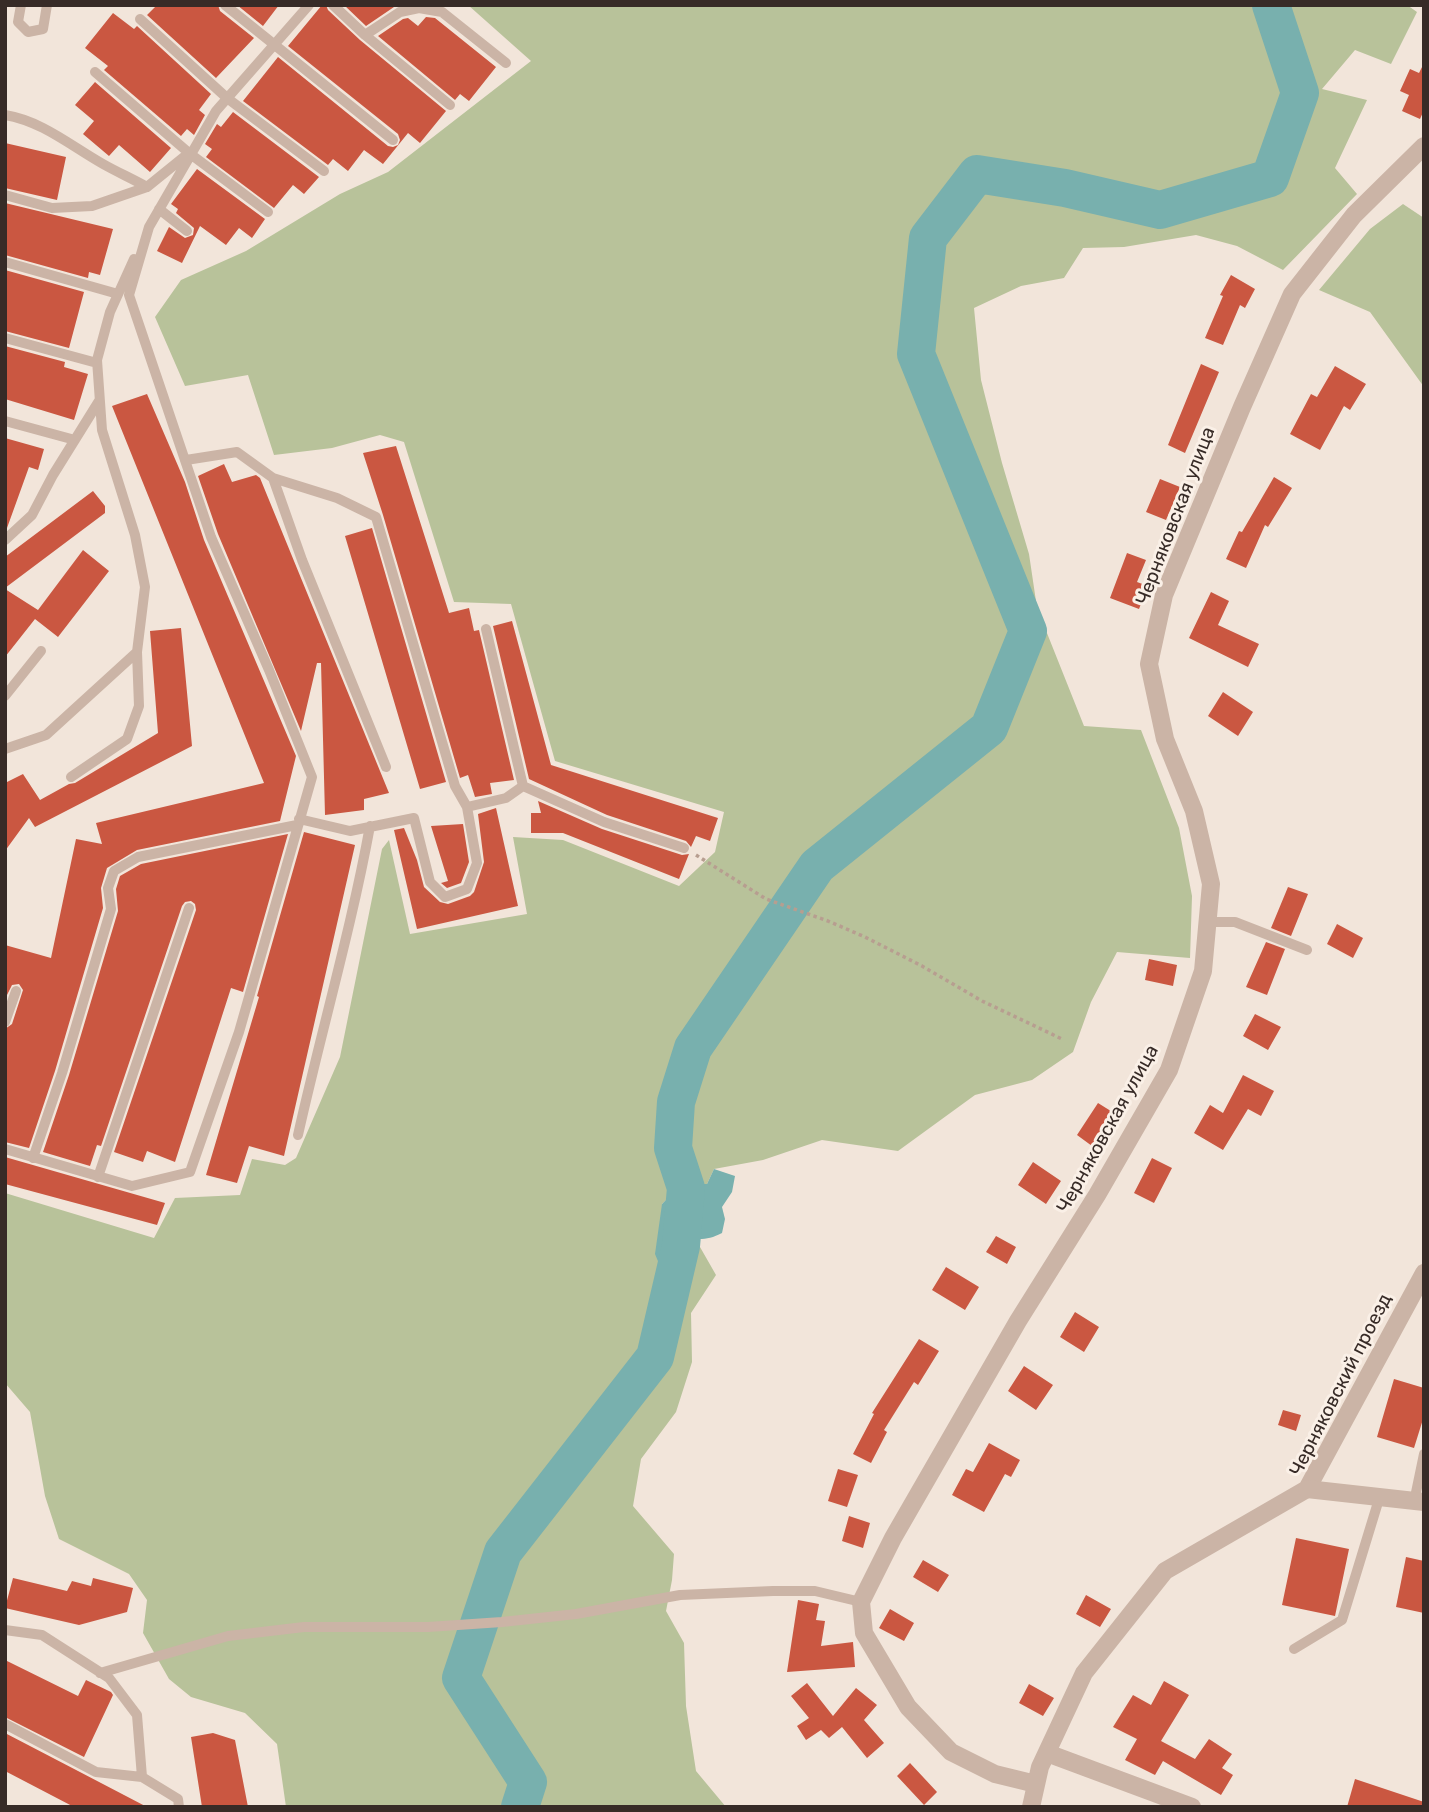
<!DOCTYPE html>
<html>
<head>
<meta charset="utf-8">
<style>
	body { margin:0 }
	#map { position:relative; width:1429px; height:1812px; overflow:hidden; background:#f2e5da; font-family:Rubik,sans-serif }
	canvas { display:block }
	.frame { position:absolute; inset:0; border:7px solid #372b27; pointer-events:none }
</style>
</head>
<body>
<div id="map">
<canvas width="1429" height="1812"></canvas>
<div class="frame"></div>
</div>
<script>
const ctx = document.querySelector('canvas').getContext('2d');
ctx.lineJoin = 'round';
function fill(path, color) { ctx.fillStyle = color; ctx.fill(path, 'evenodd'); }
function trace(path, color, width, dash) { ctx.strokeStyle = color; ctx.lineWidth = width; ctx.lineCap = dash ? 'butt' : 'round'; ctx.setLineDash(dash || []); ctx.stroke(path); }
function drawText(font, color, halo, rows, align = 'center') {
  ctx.font = font + ' Rubik,sans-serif'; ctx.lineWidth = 6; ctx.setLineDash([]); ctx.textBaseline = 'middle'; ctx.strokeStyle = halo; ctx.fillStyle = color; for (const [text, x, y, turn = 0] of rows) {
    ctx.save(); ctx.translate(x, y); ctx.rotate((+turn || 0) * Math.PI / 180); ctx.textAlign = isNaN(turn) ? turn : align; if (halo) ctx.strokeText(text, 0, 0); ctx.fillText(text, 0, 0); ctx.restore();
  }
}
fill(new Path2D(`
	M 468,5 L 1407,5 L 1417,12 L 1391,64 L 1355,50 L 1322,89 L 1367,100 L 1335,168 L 1357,194 L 1283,270 L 1237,246 L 1196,235 L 1124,247 L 1083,248 L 1064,278 L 1021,286 L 974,308 L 981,380 L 1002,463 L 1029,554 L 1037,608 L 1084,726 L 1141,730 L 1179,828 L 1192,896 L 1190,958 L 1117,952 L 1091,1002 L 1073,1052 L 1032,1080 L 975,1095 L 898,1151 L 822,1140 L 763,1160 L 714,1169 L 707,1184 C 686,1183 677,1190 662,1204 L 676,1236 L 696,1240 L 716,1275 L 691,1313 L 692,1362 L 676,1412 L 641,1459 L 633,1506 L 674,1554 L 672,1580 L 666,1611 L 684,1643 L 686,1706 L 696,1771 L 726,1807 L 286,1807 L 277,1744 L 245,1713 L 191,1697 L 169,1679 L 143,1633 L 147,1600 L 129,1574 L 59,1539 L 45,1496 L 30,1412 L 5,1383 L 5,1193 L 154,1238 L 175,1198 L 240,1195 L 252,1159 L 285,1165 L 296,1158 L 340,1057 L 382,849 L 389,840 L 410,934 L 527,914 L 513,837 L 563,840 L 679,886 L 715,852 L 724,812 L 555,761 L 511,604 L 454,602 L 404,442 L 380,435 L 332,448 L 274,455 L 248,375 L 185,386 L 155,317 L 181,280 L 246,251 L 340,194 L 388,172 L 531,61 Z
	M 1403,204 L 1424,218 L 1424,387 L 1370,312 L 1319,290 L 1370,229 Z`), '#b8c29a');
fill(new Path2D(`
	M 714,1169 L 735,1176 L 732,1192 L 722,1207 L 725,1219 L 722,1233 C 705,1242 694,1239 676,1236 L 679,1254 L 679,1277 L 667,1283 L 655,1254 L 662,1204 L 677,1189 L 691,1184 L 707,1184 Z`), '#78b0ae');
trace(new Path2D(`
	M 520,1807 L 528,1782 L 461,1678 L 503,1552 L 655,1357 L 681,1246 L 686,1188 L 673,1148 L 676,1102 L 693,1048 L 817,866 L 989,728 L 1028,631 L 916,354 L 928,238 L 977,174 L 1065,188 L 1160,210 L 1270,178 L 1300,93 L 1271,5`), '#78b0ae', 38);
fill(new Path2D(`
	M 157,5 L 218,5 L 220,11 L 254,38 L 216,78 L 147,15 Z
	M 237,5 L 279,5 L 263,26 Z
	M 322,5 L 326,5 L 328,10 L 360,40 L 446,111 L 420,143 L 408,133 L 383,164 L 364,150 L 348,171 L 333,159 L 328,165 L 243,101 L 278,57 L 388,146 L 393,147 L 398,145 L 400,140 L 398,134 L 288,46 Z
	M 344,5 L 392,5 L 394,7 L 366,26 Z
	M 113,13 L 134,29 L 137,26 L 211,94 L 199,110 L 205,115 L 194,135 L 187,129 L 181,136 L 104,70 L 108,66 L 85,48 Z
	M 426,17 L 435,18 L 496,67 L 469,101 L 460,94 L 455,100 L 378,36 L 403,19 L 408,18 L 418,26 Z
	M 1424,63 L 1424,110 L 1420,119 L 1402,111 L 1409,95 L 1400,91 L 1410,69 L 1419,73 Z
	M 95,82 L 171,148 L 150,172 L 119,145 L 109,156 L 83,134 L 94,121 L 75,105 Z
	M 233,112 L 319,177 L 304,194 L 293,185 L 274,208 L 206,157 L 212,149 L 205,144 L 217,124 L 221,127 Z
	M 5,143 L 66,157 L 57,200 L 5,188 Z
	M 197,169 L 265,219 L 252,238 L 239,228 L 226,245 L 200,226 L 182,263 L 157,251 L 169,227 L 185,238 L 193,235 L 194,228 L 176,213 L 178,209 L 171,204 Z
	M 5,203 L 113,229 L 100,275 L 89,272 L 88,278 L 5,255 Z
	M 5,270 L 84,292 L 69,348 L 5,331 Z
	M 1231,275 L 1255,289 L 1245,308 L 1240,305 L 1223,345 L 1205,338 L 1223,296 L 1220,295 Z
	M 5,346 L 65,362 L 64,367 L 88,374 L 74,420 L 5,399 Z
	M 1201,364 L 1219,372 L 1185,453 L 1168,445 Z
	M 1335,366 L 1366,384 L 1350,410 L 1344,406 L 1320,450 L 1290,434 L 1311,394 L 1317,397 Z
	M 147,394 L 185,482 L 204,540 L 296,756 L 280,821 L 137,850 L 107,868 L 101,888 L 103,908 L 55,1071 L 29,1148 L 5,1142 L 5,1029 L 12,1024 L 23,990 L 19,984 L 12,985 L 5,999 L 5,945 L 51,958 L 76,839 L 102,844 L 96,823 L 264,783 L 112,406 Z
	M 5,438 L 44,449 L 38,470 L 29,467 L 7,528 L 5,527 Z
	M 396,446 L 449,613 L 469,608 L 474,631 L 479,630 L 514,780 L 490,783 L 492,794 L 475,797 L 468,775 L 460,778 L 383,515 L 363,453 Z
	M 224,464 L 232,482 L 256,475 L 260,478 L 389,793 L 364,799 L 364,810 L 325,815 L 321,663 L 317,663 L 301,731 L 218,534 L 198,476 Z
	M 1274,477 L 1292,488 L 1268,527 L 1265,525 L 1246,568 L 1226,559 L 1239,531 L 1242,532 Z
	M 1160,479 L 1180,487 L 1166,520 L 1146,512 Z
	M 93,491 L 105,506 L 105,513 L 5,588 L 5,557 Z
	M 372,528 L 446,782 L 420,789 L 345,536 Z
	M 83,550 L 109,571 L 58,637 L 35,619 L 5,657 L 5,589 L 38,610 Z
	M 1127,553 L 1146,560 L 1137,582 L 1148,586 L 1139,609 L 1110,598 Z
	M 1211,592 L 1229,601 L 1218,625 L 1259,644 L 1248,667 L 1189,638 Z
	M 512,621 L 551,765 L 718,818 L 710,841 L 696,836 L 691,847 L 686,841 L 607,815 L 529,779 L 493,626 Z
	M 181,628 L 192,746 L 35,827 L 29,818 L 5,851 L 5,783 L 23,774 L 40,800 L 69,784 L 75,783 L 158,733 L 150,631 Z
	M 1223,692 L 1253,712 L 1238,736 L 1208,716 Z
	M 538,801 L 602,829 L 682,855 L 689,854 L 679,879 L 563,833 L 531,833 L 531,813 L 541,813 Z
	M 496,808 L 518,906 L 417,929 L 394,830 L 404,828 L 417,860 L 424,887 L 440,902 L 448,904 L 470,896 L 474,892 L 484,862 L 478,814 Z
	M 463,824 L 469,862 L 461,883 L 447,888 L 441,883 L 448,881 L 431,826 Z
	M 304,832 L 355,845 L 284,1156 L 249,1146 L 237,1183 L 206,1175 L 259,997 L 257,996 Z
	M 288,834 L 243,992 L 231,988 L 175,1162 L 147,1151 L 143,1162 L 114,1152 L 196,910 L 195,904 L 191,901 L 185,902 L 182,906 L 101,1146 L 97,1145 L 90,1166 L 43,1152 L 69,1075 L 118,911 L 116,889 L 120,876 L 141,864 Z
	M 1288,887 L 1308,894 L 1291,936 L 1271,928 Z
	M 1337,924 L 1363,938 L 1353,958 L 1327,944 Z
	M 1266,942 L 1285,949 L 1267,995 L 1246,987 Z
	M 1149,959 L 1177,965 L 1173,986 L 1145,980 Z
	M 1255,1014 L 1281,1027 L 1268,1050 L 1243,1036 Z
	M 1243,1075 L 1274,1091 L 1261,1116 L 1248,1109 L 1223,1150 L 1194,1133 L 1210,1105 L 1223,1113 Z
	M 1098,1103 L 1114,1113 L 1092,1146 L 1077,1135 Z
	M 5,1157 L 165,1203 L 157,1225 L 5,1184 Z
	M 1152,1158 L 1172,1168 L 1154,1203 L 1134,1193 Z
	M 1033,1162 L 1061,1181 L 1046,1204 L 1018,1185 Z
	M 996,1236 L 1016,1247 L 1007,1264 L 986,1252 Z
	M 946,1267 L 979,1287 L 965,1310 L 932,1290 Z
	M 1075,1312 L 1099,1327 L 1084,1352 L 1060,1337 Z
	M 919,1339 L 939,1351 L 918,1385 L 914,1382 L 884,1430 L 887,1432 L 871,1463 L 853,1454 L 874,1414 L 872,1413 Z
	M 1024,1366 L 1053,1385 L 1036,1410 L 1008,1391 Z
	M 1394,1379 L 1424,1388 L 1424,1416 L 1414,1448 L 1377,1437 Z
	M 1283,1410 L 1301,1415 L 1296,1431 L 1278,1425 Z
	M 989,1443 L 1020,1460 L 1011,1477 L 1005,1474 L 984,1512 L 952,1495 L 966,1469 L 973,1472 Z
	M 838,1469 L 858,1475 L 847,1507 L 828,1501 Z
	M 849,1516 L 870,1523 L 863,1548 L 842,1541 Z
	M 1296,1538 L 1349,1549 L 1335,1616 L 1282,1605 Z
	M 1406,1557 L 1424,1561 L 1424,1613 L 1396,1607 Z
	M 923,1560 L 949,1575 L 938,1592 L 913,1577 Z
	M 13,1578 L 67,1591 L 72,1581 L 91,1586 L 93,1578 L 133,1588 L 127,1612 L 79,1625 L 5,1608 Z
	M 1086,1595 L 1111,1609 L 1100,1627 L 1076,1614 Z
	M 798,1600 L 819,1604 L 816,1620 L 825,1621 L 821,1646 L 853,1642 L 855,1667 L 787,1672 Z
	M 890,1609 L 914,1623 L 904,1641 L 879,1628 Z
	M 5,1660 L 78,1696 L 86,1680 L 111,1692 L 113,1695 L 84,1757 L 5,1717 Z
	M 1164,1681 L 1189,1695 L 1161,1741 L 1195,1759 L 1209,1739 L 1232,1754 L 1222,1768 L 1233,1775 L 1221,1795 L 1163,1761 L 1155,1775 L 1125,1760 L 1137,1739 L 1113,1727 L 1133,1695 L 1151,1705 Z
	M 807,1683 L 833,1716 L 856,1688 L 877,1705 L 864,1720 L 884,1743 L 867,1758 L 842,1727 L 829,1738 L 821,1730 L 806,1740 L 797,1726 L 809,1718 L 791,1696 Z
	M 1029,1684 L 1054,1698 L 1043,1716 L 1019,1703 Z
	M 5,1733 L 78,1771 L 147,1807 L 74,1807 L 5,1771 Z
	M 213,1733 L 235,1740 L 248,1807 L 202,1807 L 191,1737 Z
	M 910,1763 L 937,1792 L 924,1805 L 897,1776 Z
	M 1355,1779 L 1424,1802 L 1424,1807 L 1347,1807 Z`), '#ca5741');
trace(new Path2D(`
	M 696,855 L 766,899 L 828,921 L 865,937 L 922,966 L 982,1001 L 1062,1039`), '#b79e90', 3.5, [3.5, 3.5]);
trace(new Path2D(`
	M 21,5 L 18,22 L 28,32 L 43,29 L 47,5
	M 225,5 L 393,140
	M 333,5 L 365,35 L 400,12 L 419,8 L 442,12 L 506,63
	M 140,19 L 227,98 L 324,171
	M 365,35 L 450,105
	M 95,72 L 189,153 L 268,212
	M 5,115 C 42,121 71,146 103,164 C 117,172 133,179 147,187 L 189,153
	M 5,195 L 52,208 L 92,206 L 147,187
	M 159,209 L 187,231
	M 5,262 L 118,294
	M 5,338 L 97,363
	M 5,421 L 75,440
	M 186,460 L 237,452 L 273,478 L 302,560 L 386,767
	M 273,478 L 337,498 L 376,517 L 455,786 L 467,807 L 506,798 L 523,786 L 486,629
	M 5,540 L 32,515 L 53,475 L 99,401
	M 5,696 L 41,651
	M 5,749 L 46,735 L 137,652
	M 71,777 L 127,739 L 139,706 L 137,652 L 145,587 L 135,535 L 102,430 L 97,360 L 110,312 L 134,259
	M 523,786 L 604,822 L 684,848
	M 299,819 L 350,831 L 414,818 L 430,882 L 445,897 L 467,889 L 477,863 L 467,807
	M 1208,922 L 1235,922 L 1307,950
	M 5,1022 L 16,991
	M 298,1135 C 321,1032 351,930 370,826
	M 5,1149 L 132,1186 L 190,1172 L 239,1032 L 312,777 L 269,670 L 211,537 L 129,295 L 149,227 L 216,111 L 309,5
	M 33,1158 L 62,1073 L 111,909 L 108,888 L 114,871 L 138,857 L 297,825
	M 98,1177 L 189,908
	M 1414,1502 L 1424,1454
	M 5,1630 L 42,1635 L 109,1678 L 137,1715 L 142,1777
	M 1294,1649 L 1342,1620 L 1379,1499
	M 100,1673 L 228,1636 L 304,1627 L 428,1627 L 502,1622 L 576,1614 L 680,1595 L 773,1591 L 815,1591 L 861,1602
	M 5,1724 L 96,1772 L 142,1777 L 178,1799 L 179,1807`), '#cbb4a6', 10);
trace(new Path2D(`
	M 1047,1753 L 1192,1807
	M 1036,1784 L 995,1774 L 951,1752 L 908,1707 L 864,1633 L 861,1602 L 893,1538 L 1018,1321 L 1097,1195 L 1169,1070 L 1203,971 L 1211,884 L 1194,811 L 1165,739 L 1149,664 L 1164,595 L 1242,407 L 1292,294 L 1354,215 L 1424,146
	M 1031,1807 L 1040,1767 L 1084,1673 L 1165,1571 L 1307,1489 L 1424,1273`), '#cbb4a6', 18);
trace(new Path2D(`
	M 1307,1489 L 1424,1502`), '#cbb4a6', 18);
drawText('19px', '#372b27', '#faf0e7', [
	["Черняковская улица",1176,516,-69],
	["Черняковская улица",1108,1129,-61],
	["Черняковский проезд",1341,1385,-63]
]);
</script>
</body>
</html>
